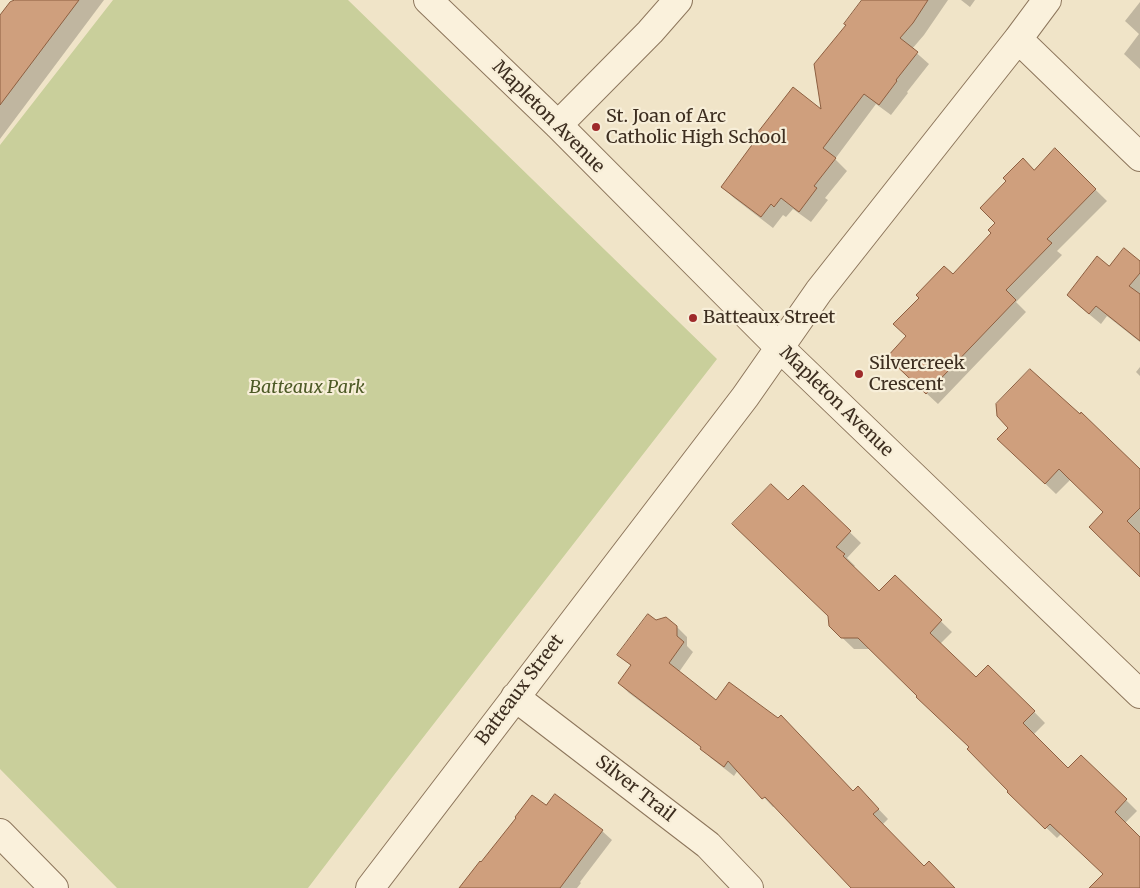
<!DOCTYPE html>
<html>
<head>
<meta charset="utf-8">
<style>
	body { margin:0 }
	canvas { display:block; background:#f0e4c8 }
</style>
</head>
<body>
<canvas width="1140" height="888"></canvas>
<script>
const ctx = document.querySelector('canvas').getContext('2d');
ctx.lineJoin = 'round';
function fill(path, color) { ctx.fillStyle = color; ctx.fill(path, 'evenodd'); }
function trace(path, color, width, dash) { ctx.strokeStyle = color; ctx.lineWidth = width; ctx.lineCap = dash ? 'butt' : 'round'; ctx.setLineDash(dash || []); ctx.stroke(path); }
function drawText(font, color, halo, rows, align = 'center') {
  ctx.font = font + ' Merriweather,serif'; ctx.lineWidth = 4.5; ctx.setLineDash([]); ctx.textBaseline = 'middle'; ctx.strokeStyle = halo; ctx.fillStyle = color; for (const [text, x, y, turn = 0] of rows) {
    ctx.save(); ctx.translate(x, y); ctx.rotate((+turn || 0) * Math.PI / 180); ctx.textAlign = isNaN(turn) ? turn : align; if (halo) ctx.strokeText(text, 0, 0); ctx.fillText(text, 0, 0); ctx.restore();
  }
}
fill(new Path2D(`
	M 113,0 L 348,0 L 717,359 L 394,775 L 308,888 L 117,888 L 0,769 L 0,145 Z`), '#c9cf9b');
fill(new Path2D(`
	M 13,0 L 104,0 L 0,139 L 0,17 Z
	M 863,0 L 948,0 L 924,35 L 912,49 L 929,64 L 907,92 L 908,93 L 891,115 L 876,104 L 835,159 L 847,171 L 825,198 L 828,200 L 811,222 L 793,209 L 786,217 L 783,215 L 773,228 L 734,198 L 722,187 L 822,112 L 847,26 Z
	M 961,0 L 975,0 L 970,7 Z
	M 1140,2 L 1140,69 L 1124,54 L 1139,34 L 1125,21 Z
	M 1055,150 L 1107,201 L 1057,251 L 1062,255 L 1016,302 L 1026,312 L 938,404 L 899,368 L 907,337 L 953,276 L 993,233 L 996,223 L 1035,171 Z
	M 1140,262 L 1140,342 L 1107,316 L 1101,324 L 1079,306 L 1068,295 L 1110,267 Z
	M 1140,367 L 1140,376 L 1136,372 Z
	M 1010,450 L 1140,472 L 1140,575 L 1105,512 L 1071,479 L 1056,494 Z
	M 803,487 L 861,543 L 847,558 L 855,566 L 853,567 L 879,593 L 895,577 L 952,632 L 940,644 L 976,678 L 1009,686 L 1045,723 L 1033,735 L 1068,770 L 1113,787 L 1137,811 L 1125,823 L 1140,839 L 1140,888 L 1110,888 L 1104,874 L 1061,834 L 1057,838 L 1009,792 L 1010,791 L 970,748 L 870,649 L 854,649 L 830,626 L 829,616 L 788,502 Z
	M 656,621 L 676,626 L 687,637 L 687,646 L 693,652 L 679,672 L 716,701 L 854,792 L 868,798 L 888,819 L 882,825 L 924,867 L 953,888 L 852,888 L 775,806 L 773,807 L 738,770 L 734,776 L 711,758 L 702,748 L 629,693 L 619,683 L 632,667 L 619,655 Z
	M 547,807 L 602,831 L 612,840 L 580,882 L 581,883 L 577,888 L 460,888 Z`), '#0003');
const building = new Path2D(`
	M 15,0 L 79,0 L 0,105 L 0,15 L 10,2 Z
	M 862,0 L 928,0 L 913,23 L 900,38 L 918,52 L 896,80 L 897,81 L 879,105 L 864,94 L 823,148 L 836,158 L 814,186 L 817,188 L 799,212 L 781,198 L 774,207 L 771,204 L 761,217 L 721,187 L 760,134 L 758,132 L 793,87 L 821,109 L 814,64 L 846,25 L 844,24 Z
	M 1055,148 L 1096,189 L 1047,239 L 1052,243 L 1006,290 L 1016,300 L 926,394 L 887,357 L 906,336 L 893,324 L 919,298 L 916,295 L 944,266 L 953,274 L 991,233 L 988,230 L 995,223 L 980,208 L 1006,181 L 1003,178 L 1023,158 L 1034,170 Z
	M 1124,248 L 1140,261 L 1140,273 L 1129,286 L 1140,294 L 1140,341 L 1096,306 L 1089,314 L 1067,295 L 1097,256 L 1109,266 Z
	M 1030,369 L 1080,414 L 1081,412 L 1140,469 L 1140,508 L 1127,521 L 1140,534 L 1140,577 L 1089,527 L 1103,512 L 1067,477 L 1059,469 L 1045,484 L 997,439 L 1008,428 L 997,416 L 996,404 Z
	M 771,484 L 788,500 L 803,485 L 851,531 L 836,547 L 845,554 L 843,556 L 879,591 L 895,575 L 942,620 L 930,633 L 976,677 L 988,665 L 1035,711 L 1023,723 L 1068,768 L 1081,755 L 1127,799 L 1115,812 L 1140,837 L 1140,888 L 1089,888 L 1103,874 L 1050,824 L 1045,829 L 1007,792 L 1008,791 L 967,749 L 969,747 L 916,697 L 917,696 L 858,638 L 841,638 L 829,626 L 828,616 L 732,524 Z
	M 648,614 L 656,620 L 666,617 L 677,626 L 677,636 L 684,642 L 669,663 L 716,700 L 729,682 L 778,718 L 781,715 L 853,791 L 858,786 L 879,809 L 873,814 L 924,866 L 929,861 L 955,888 L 851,888 L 765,797 L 762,799 L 728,761 L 724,767 L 700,749 L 701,747 L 618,683 L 631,665 L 617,655 Z
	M 555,794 L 603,830 L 560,888 L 459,888 L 480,861 L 481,862 L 516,818 L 515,817 L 532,795 L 546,805 Z`);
fill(building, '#cf9f7d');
trace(building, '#8d5f41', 1);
const minor = new Path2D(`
	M 428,0 L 558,125 L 779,347 L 1140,694
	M 1018,39 L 1140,157
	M 558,125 L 650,32 L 678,0
	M 515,697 L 708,845 L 749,888
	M 0,833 L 54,888
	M 370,888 L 745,397 L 819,291 L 1018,39 L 1047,0`);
trace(minor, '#8d765c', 30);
trace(minor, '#faf1dc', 28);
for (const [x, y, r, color] of [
	[596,127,5,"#9e2a2b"],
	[693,318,5,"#9e2a2b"],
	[859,374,5,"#9e2a2b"]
]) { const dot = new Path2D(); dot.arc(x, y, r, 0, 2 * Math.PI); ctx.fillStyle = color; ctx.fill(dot); trace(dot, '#f7eed8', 2); }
drawText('18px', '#3d2e20', '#f7eed8', [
	["Mapleton Avenue",548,117,45],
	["Mapleton Avenue",836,402,44],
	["Batteaux Street",520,690,-53],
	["Silver Trail",635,789,38]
]);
drawText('18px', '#3d2e20', '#f7eed8', [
	["St. Joan of Arc",606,117],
	["Catholic High School",606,138],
	["Batteaux Street",703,318],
	["Silvercreek",869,364],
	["Crescent",869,385]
], 'left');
drawText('italic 18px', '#4d5a26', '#f7eed8', [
	["Batteaux Park",307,388]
]);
</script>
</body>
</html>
